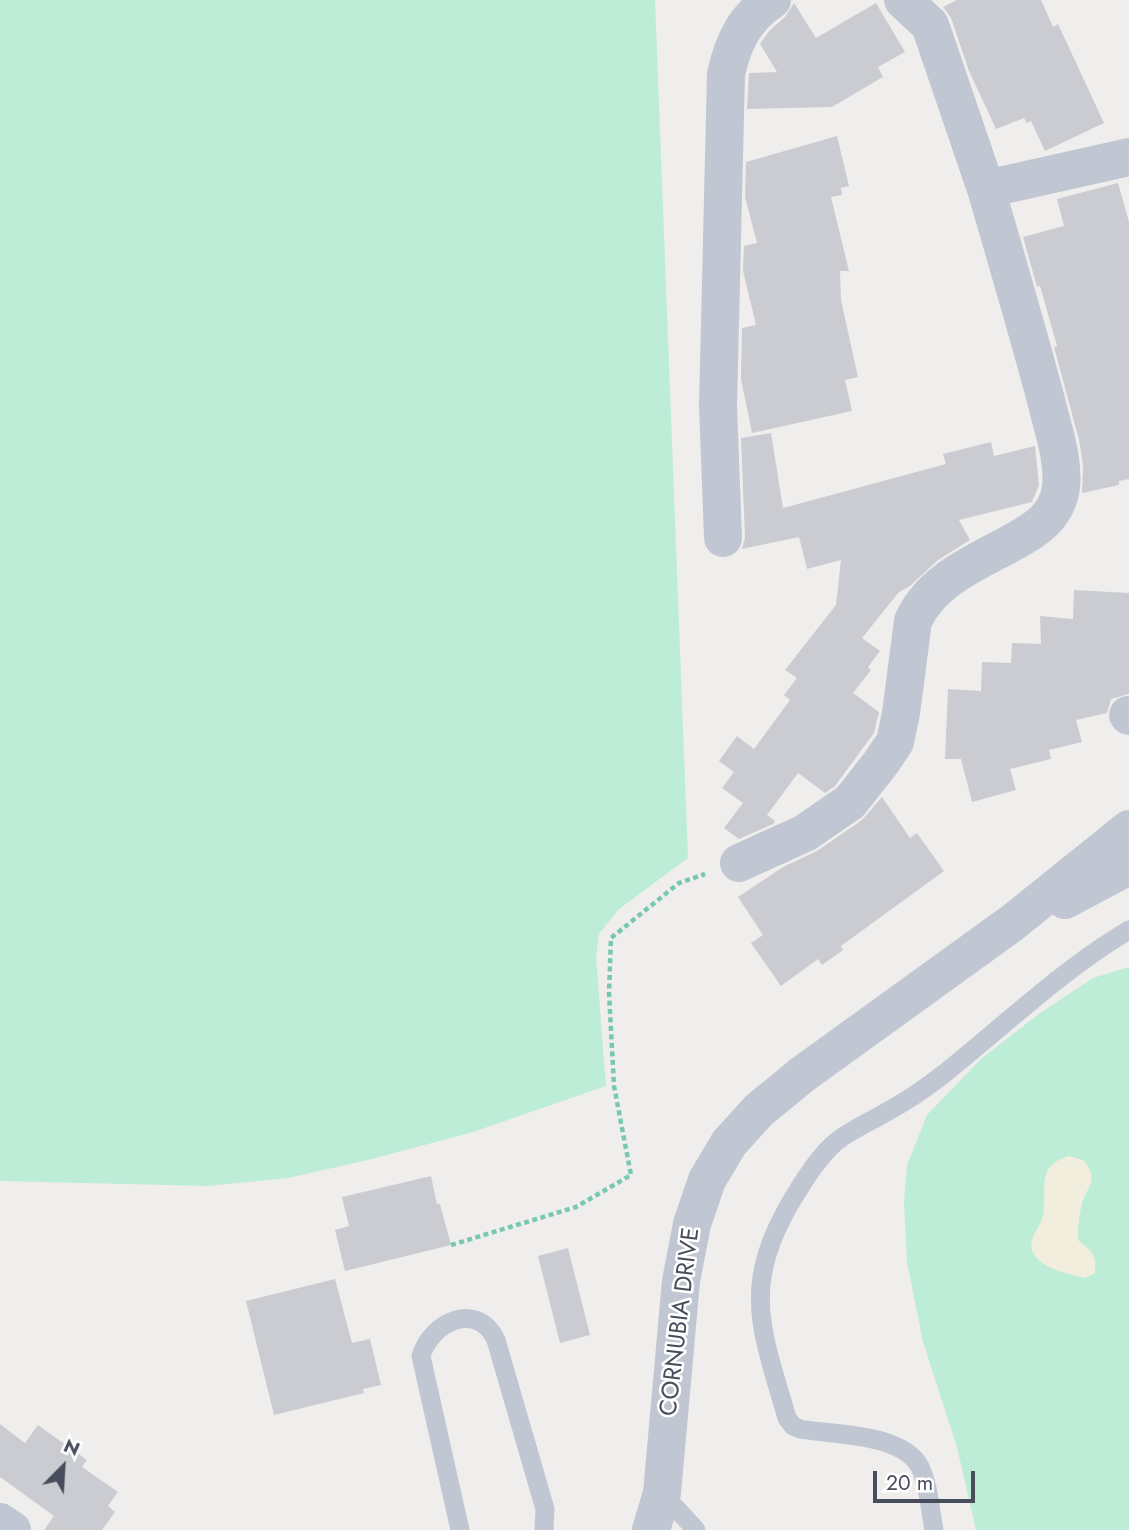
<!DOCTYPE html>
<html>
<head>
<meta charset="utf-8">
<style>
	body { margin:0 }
	#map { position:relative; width:1129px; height:1530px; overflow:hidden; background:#f0eeed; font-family:Jost,sans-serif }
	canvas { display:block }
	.north { position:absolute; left:28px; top:1432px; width:70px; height:70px; -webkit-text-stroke:5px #fff; paint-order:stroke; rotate:24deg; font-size:19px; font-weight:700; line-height:28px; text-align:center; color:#474d5a }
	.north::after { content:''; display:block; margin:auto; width:24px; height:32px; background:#474d5a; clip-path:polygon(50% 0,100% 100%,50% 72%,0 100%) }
	.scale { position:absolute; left:873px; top:1471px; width:102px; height:32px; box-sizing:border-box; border:4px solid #474d5a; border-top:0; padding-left:9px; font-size:21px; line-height:24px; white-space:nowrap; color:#474d5a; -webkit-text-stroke:5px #fff; paint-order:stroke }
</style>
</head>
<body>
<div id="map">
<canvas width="1129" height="1530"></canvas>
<div class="north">N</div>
<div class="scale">20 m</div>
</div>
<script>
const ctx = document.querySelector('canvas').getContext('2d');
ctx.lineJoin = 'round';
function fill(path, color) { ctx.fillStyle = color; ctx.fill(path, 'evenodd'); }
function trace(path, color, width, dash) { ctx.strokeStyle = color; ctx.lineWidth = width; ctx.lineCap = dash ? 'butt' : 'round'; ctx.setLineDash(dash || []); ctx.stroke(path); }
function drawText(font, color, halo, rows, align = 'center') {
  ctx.font = font + ' Jost,sans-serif'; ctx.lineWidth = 5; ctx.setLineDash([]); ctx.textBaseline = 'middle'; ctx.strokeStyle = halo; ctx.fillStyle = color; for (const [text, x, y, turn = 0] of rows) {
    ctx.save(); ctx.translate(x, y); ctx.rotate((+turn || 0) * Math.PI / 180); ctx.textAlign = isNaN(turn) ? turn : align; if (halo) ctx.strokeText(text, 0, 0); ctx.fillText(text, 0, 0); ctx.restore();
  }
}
fill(new Path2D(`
	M 0,0 L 655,0 L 688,858 L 619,909 L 599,934 L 596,957 L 606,1086 L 473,1132 L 372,1159 L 288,1178 L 208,1186 L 0,1181 Z
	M 1129,967 L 1129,1530 L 976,1530 L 957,1447 L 923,1342 L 907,1262 L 904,1202 L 907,1165 L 927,1115 L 981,1059 L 1040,1013 L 1093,978 Z`), '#bdecd7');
fill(new Path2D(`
	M 1069,1156 L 1083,1160 C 1102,1180 1084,1189 1081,1208 C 1079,1215 1077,1235 1079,1241 C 1092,1251 1097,1255 1095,1273 L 1085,1278 C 1069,1274 1046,1270 1035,1256 C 1024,1241 1040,1230 1043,1215 C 1048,1190 1034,1166 1069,1156 Z`), '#f1eede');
fill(new Path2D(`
	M 957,0 L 1041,0 L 1053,27 L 1058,24 L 1104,123 L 1045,151 L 1031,121 L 1027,123 L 1024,118 L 996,129 L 969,71 L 951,18 L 943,7 Z
	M 794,3 L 816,38 L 876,3 L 905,52 L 878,67 L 883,77 L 832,107 L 747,109 L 749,73 L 777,72 L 760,44 L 770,30 L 785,17 Z
	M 837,136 L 849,186 L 841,188 L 842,195 L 831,197 L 849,271 L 840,271 L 841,300 L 858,377 L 845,380 L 852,411 L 752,433 L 741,379 L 742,328 L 756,325 L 743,271 L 744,246 L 757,243 L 745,197 L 746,162 Z
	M 1118,183 L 1129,222 L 1129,479 L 1119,481 L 1119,485 L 1082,493 L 1083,465 L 1079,440 L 1054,347 L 1057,346 L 1040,286 L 1037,287 L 1023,237 L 1064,226 L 1057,199 Z
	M 771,433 L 783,508 L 946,464 L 943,454 L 991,442 L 994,456 L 1035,446 L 1039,485 L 1032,502 L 959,520 L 970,540 L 938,560 L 910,586 L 899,592 L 862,638 L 880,651 L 868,667 L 871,670 L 853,693 L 879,712 L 874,733 L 835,786 L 825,793 L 798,773 L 767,815 L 775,821 L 773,824 L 739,839 L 724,828 L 743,803 L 722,788 L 734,772 L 719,761 L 737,736 L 754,749 L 790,700 L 784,695 L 797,678 L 785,670 L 836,605 L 841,560 L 807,569 L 799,537 L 742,549 L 745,537 L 741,438 Z
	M 1074,590 L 1129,593 L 1129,694 L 1111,699 L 1107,713 L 1076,720 L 1082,742 L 1049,750 L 1051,759 L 1010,769 L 1016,790 L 972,802 L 961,759 L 945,759 L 948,689 L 981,691 L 982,662 L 1011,663 L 1012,643 L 1041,644 L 1040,616 L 1073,619 Z
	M 882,797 L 910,838 L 917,833 L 944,871 L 841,946 L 843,950 L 822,965 L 818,959 L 781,986 L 751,943 L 763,935 L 738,897 L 783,867 L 817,851 L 862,820 Z
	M 431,1176 L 437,1204 L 440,1204 L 451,1245 L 345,1271 L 335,1230 L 349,1226 L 342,1197 Z
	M 568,1248 L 590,1335 L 560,1343 L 538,1256 Z
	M 335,1279 L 352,1343 L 370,1339 L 381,1385 L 363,1389 L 364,1393 L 274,1415 L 246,1301 Z
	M 0,1424 L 25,1443 L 38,1425 L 87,1460 L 82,1467 L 118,1492 L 108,1506 L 115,1512 L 102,1530 L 44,1530 L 54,1516 L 0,1477 Z`), '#caccd2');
trace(new Path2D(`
	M 451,1245 L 576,1207 L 631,1175 L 614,1086 L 609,993 L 611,938 L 679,883 L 705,874`), '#78c8ae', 4.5, [5, 3.5]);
trace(new Path2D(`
	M 662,1493 L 696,1530
	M 460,1530 L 421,1356 C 431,1322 477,1300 496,1340 L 545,1509 L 544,1530
	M 934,1530 C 930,1509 929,1486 920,1467 C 902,1433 834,1435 800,1429 L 793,1426 L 787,1418 C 761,1328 741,1287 792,1200 C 805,1179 818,1157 837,1141 C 851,1130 867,1123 883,1114 C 905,1102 925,1089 945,1073 C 1006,1024 1062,970 1129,930`), '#c1c7d2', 19);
trace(new Path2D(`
	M 903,0 L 930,25 L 986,189 L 1129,157
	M 723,538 L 718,405 L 726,74 C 733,43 744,18 772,0
	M 1128,715 L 1129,716
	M 739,863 L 805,833 L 850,802 L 880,764 L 895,742 L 901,713 L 913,621 C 935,572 992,558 1033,530 C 1048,520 1059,505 1061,487 C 1064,460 1053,429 1047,404 C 1028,332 1007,261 986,189
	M 1065,900 L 1129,866
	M 0,1522 L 12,1530
	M 651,1530 L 662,1493 L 681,1281 L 692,1224 L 707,1180 L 729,1143 L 759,1110 L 803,1074 L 1012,923 L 1129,829`), '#c1c7d2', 38);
drawText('24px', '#474d5a', '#fff', [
	["CORNUBIA DRIVE",681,1322,-83]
]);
</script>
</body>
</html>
